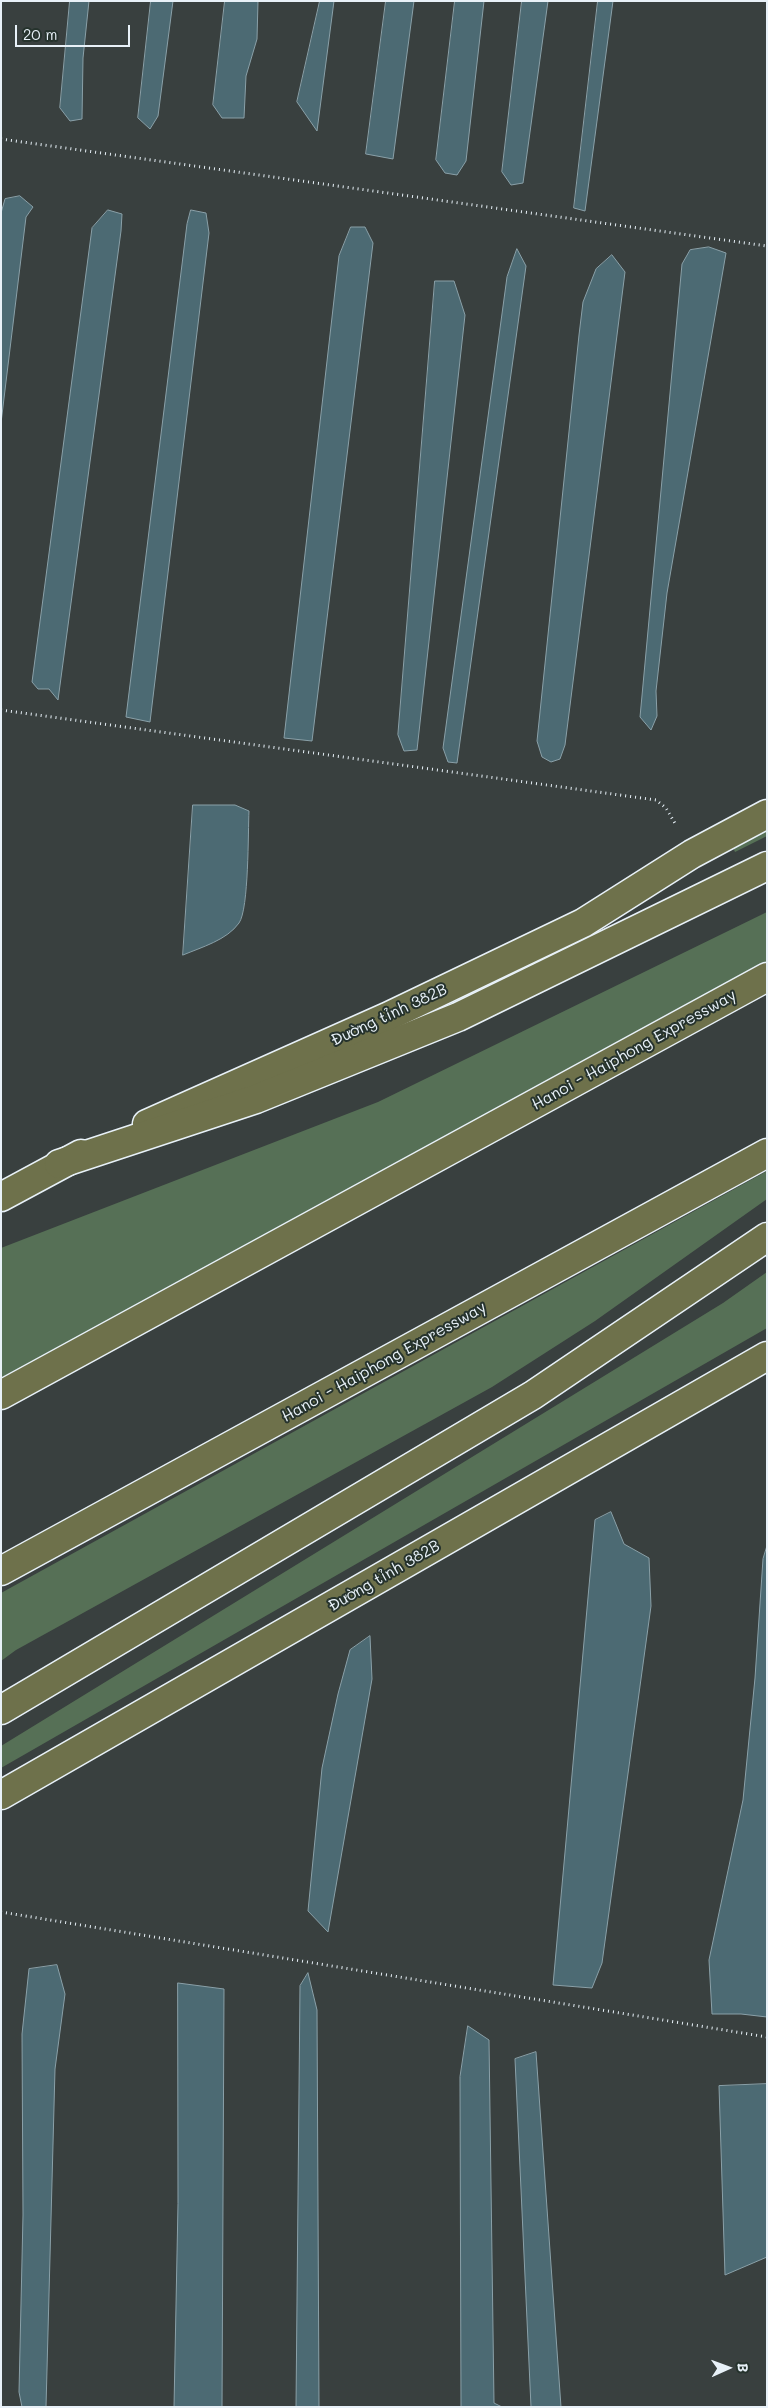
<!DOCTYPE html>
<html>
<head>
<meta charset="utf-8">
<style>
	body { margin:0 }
	#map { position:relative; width:768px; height:2408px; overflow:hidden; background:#39403f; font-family:Mali,sans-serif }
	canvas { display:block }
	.frame { position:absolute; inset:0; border:2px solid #e8f1f8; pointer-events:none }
	.north { position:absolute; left:703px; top:2343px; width:50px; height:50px; -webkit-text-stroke:4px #26332d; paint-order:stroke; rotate:88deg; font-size:14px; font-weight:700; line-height:20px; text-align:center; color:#e8f1f8 }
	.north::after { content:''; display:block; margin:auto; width:18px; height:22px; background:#e8f1f8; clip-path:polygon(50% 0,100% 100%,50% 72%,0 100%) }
	.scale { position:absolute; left:15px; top:25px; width:115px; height:22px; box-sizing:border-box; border:2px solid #e8f1f8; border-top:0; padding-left:6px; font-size:15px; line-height:18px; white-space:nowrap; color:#e8f1f8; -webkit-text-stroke:4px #26332d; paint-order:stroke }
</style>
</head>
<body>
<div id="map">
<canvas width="768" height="2408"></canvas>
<div class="frame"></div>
<div class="north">B</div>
<div class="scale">20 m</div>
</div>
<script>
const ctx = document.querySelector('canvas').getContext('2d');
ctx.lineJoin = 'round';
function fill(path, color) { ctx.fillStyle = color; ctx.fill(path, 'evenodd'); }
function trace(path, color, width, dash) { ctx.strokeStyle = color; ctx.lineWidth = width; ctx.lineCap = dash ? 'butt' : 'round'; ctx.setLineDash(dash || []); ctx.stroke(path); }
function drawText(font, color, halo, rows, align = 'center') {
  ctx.font = font + ' Mali,sans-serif'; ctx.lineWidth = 4; ctx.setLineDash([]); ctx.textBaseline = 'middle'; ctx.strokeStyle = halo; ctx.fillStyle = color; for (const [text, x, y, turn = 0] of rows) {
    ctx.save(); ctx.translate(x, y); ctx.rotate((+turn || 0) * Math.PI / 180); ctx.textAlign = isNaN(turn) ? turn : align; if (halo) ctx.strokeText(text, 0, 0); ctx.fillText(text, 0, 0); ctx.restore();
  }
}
fill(new Path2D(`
	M 767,824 L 767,836 L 735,852 L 731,843 Z
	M 767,912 L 767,968 L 1,1388 L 1,1248 L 378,1102 Z
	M 767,1171 L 767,1199 L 595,1321 L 492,1387 L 16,1650 L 1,1661 L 1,1593 Z
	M 767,1272 L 767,1328 L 1,1768 L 1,1746 L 723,1303 Z`), '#567056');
const water = new Path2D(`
	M 70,1 L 89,1 L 83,58 L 82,119 L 70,121 L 60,108 Z
	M 151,1 L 173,1 L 158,116 L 150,129 L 138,118 Z
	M 225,1 L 258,1 L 257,39 L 246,76 L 244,118 L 222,118 L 213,105 Z
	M 320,1 L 334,1 L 317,131 L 297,102 Z
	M 386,1 L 414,1 L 393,159 L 366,154 Z
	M 455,1 L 484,1 L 466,161 L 457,175 L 445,173 L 436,160 Z
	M 522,1 L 548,1 L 523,183 L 511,185 L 502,172 Z
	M 598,1 L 613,1 L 585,211 L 574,208 Z
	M 20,196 L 33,207 L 26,217 L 1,423 L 1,213 L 5,199 Z
	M 108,210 L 122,214 L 121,231 L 58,700 L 49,689 L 38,689 L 32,682 L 92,228 Z
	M 191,210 L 206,213 L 209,233 L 150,722 L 126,717 L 187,224 Z
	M 351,227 L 365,227 L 373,243 L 312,741 L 284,738 L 339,256 Z
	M 709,247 L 726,253 L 667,593 L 656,691 L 657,716 L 651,730 L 640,717 L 682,264 L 690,250 Z
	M 517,249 L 526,266 L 457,763 L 448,762 L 443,748 L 507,277 Z
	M 612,255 L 625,272 L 565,745 L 560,759 L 551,762 L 542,757 L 537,741 L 579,335 L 583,302 L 596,269 Z
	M 435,281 L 454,281 L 465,315 L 417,750 L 404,751 L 398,735 Z
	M 193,805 L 235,805 L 249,811 C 248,831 249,909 239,923 C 227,940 202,947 183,955 Z
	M 611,1512 L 624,1544 L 649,1558 L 651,1606 L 602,1963 L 592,1988 L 553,1985 L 595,1520 Z
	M 767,1546 L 767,2017 L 741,2014 L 712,2014 L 709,1960 L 743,1800 L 755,1678 L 763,1559 Z
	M 370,1636 L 372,1679 L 328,1932 L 308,1911 L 322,1768 L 338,1694 L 350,1650 Z
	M 57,1965 L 65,1994 L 55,2069 L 46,2407 L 22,2407 L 19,2392 L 23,2215 L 22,2034 L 29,1969 Z
	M 308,1973 L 317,2010 L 319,2407 L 296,2407 L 300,1986 Z
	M 178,1983 L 224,1989 L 222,2407 L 174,2407 L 178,2204 Z
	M 468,2026 L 489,2040 L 494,2403 L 502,2407 L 461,2407 L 460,2077 Z
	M 536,2052 L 561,2407 L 531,2407 L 515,2059 Z
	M 767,2084 L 767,2257 L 725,2275 L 719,2086 Z`);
fill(water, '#4c6a73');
trace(water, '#8aa0a8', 1);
const major = new Path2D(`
	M 147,1124 L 387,1017 L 583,923 L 692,854 L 767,814
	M 1,1197 L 81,1154
	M 1,1795 L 767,1356`);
const highway = new Path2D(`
	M 59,1164 L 256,1099 L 458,1017 L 767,866
	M 1,1395 L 767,977
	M 1,1571 L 767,1153
	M 1,1710 L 533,1395 L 767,1237`);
trace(major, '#e8f1f8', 31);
trace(highway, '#e8f1f8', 31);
trace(new Path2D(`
	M 1,139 L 767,246
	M 1,710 L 656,800 L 666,808 L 676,825
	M 1,1912 L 767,2037`), '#e8f1f8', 3, [1, 4]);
trace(major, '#6e714b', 28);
trace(highway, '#6e714b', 28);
drawText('16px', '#e8f1f8', '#26332d', [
	["Đường tỉnh 382B",389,1015,-25],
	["Hanoi - Haiphong Expressway",634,1050,-29],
	["Hanoi - Haiphong Expressway",384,1362,-29],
	["Đường tỉnh 382B",384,1576,-30]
]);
</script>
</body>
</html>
